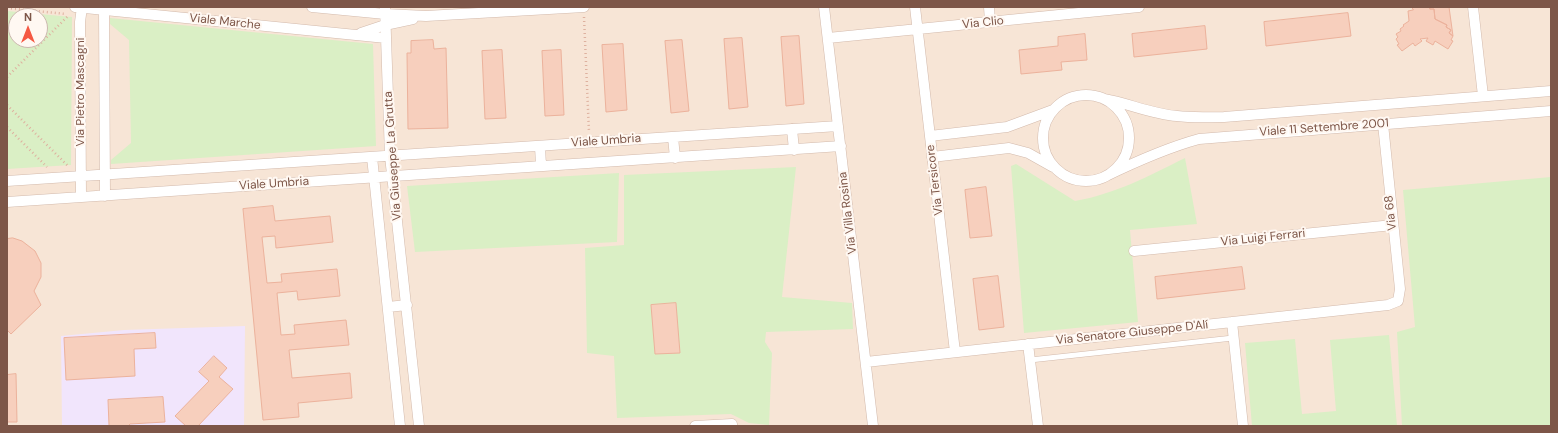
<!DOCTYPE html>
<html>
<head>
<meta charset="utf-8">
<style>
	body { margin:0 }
	#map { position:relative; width:1558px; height:433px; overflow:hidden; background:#fff4e9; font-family:"DM Sans",sans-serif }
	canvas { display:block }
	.frame { position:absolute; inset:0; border:8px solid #7d5648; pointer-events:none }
	.north { position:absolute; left:8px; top:8px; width:40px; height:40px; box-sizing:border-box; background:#fff8f2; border:1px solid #cbb7ae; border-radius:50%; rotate:0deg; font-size:11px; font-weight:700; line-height:16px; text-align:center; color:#7d5648 }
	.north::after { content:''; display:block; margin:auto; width:14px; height:18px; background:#f55842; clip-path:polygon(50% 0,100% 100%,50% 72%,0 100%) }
</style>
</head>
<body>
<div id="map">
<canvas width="1558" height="433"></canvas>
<div class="frame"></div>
<div class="north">N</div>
</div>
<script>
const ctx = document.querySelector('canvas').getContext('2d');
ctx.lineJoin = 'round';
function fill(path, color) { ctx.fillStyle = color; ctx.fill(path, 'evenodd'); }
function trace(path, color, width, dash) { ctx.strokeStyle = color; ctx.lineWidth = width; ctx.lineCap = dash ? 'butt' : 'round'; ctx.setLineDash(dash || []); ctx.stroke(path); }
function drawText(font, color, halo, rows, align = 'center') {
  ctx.font = font + ' "DM Sans",sans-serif'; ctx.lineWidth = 4; ctx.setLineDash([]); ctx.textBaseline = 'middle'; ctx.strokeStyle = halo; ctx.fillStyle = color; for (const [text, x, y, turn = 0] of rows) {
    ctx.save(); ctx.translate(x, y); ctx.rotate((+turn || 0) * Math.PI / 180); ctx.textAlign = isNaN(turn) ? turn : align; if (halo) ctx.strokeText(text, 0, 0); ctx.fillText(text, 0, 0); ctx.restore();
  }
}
fill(new Path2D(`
	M 7,7 L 1551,7 L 1551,426 L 7,426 ZM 16,16 L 40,16 L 40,40 L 16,40 Z`), '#f7e5d6');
fill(new Path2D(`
	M 245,326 L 244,426 L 62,426 L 61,336 L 124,330 Z`), '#f1e5fc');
fill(new Path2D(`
	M 7,11 L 72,17 L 71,165 L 7,169 ZM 16,16 L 40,16 L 40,40 L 16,40 Z
	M 110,18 L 373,44 L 376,146 L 111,164 L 111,160 L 131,143 L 129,40 L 110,24 Z
	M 1185,158 L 1197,224 L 1130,230 L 1138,322 L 1024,333 L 1011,166 L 1016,164 L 1075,201 C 1115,194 1149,176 1185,158 Z
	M 796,167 L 782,297 L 852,303 L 853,329 L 766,332 L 765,342 L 772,353 L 769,425 L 749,423 L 731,414 L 617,418 L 614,356 L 587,353 L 585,248 L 624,245 L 624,175 Z
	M 619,173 L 617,242 L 415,252 L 407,186 Z
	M 1551,177 L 1551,426 L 1402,426 L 1397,332 L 1415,327 L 1403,190 Z
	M 1389,335 L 1397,426 L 1252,426 L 1245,343 L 1295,339 L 1302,414 L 1336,411 L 1330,340 Z`), '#daefc5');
const building = new Path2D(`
	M 1412,7 L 1430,7 L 1430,9 L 1434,9 L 1435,19 L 1447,25 L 1446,27 L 1451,30 L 1449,33 L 1453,36 L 1451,40 L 1453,41 L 1448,49 L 1435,41 L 1433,45 L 1426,41 L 1428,38 L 1420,39 L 1422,41 L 1415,46 L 1413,43 L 1402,51 L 1397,45 L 1399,44 L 1396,39 L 1398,37 L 1396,34 L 1401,31 L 1400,29 L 1404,26 L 1403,25 L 1409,21 L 1408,11 L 1413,10 Z
	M 1430,7 L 1449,7 L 1453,36 L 1449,33 L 1451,30 L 1446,27 L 1447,25 L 1435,19 L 1434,9 L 1430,9 Z
	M 1348,13 L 1351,36 L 1266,46 L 1264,22 Z
	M 1205,26 L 1207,49 L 1134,57 L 1132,34 Z
	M 1085,34 L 1087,60 L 1061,62 L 1062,70 L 1021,74 L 1019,50 L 1058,46 L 1058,37 Z
	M 799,36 L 804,104 L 786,106 L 781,37 Z
	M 742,38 L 748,107 L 729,109 L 724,39 Z
	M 433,40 L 434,49 L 446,48 L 448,128 L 408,129 L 407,53 L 411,53 L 411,41 Z
	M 682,40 L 689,111 L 671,113 L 665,41 Z
	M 623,44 L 627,110 L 606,112 L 602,45 Z
	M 502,50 L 506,118 L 485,119 L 482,51 Z
	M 561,50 L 564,115 L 545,116 L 542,51 Z
	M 986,187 L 992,236 L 970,238 L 965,190 Z
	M 273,206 L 275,221 L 330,216 L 333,242 L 276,248 L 275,236 L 262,237 L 267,283 L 282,282 L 281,274 L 337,269 L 340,296 L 298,300 L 297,291 L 277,293 L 281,335 L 295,334 L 294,325 L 346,320 L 349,345 L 289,350 L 292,378 L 350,373 L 352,398 L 298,403 L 299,417 L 263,420 L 243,209 Z
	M 13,238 L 22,241 L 35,251 L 41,263 L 41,277 L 34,291 L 41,305 L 11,334 L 7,330 L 7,239 Z
	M 1242,267 L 1245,289 L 1157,299 L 1155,277 Z
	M 998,276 L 1004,327 L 979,330 L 973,279 Z
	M 676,303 L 680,353 L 655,354 L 651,305 Z
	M 155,333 L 156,348 L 134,349 L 135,376 L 66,380 L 64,338 Z
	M 214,356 L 227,368 L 219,377 L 233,389 L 198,426 L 186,426 L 175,416 L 209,381 L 199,372 Z
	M 16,374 L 17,422 L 7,422 L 7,375 Z
	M 163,397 L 165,422 L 130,424 L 128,426 L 108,426 L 109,425 L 108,400 Z`);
fill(building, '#f7cfbd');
trace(building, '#ecb29c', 1);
const lane = new Path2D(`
	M 1030,360 L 1233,338`);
const street = new Path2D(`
	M 75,7 L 386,38
	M 104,7 L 105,196
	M 312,7 L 385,14 L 426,16 L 584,7
	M 385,7 L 390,156 L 419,426
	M 824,7 L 873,426
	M 915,7 L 955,352
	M 989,7 L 990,22
	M 1473,7 L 1483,96
	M 361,33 L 385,25 L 413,19
	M 828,38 L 1139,7
	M1043 138a43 43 0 1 1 86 0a43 43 0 1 1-86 0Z
	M 1104,99 C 1128,103 1151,114 1177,116 C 1192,118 1208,117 1224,117 L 1551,91
	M 792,129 L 794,150
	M 930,136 L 1007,127 L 1053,110
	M 673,137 L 675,158
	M 540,146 L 541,166
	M 372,157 L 400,426
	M 932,157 L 1009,148 L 1028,153 L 1053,167
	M 1104,177 C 1135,162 1166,148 1199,139 L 1551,111
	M 7,181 L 838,126
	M 81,197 L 80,22 L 82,7
	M 7,202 L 841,146
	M 1134,251 L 1393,225
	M 388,307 L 407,305
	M 1232,322 L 1243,426
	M 1028,344 L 1038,426
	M 866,362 L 1388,305 L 1398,301 L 1400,289 L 1383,124
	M 695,426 L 732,424 L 732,426`);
trace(lane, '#d3baac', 6);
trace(street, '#d3baac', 11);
trace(new Path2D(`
	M 7,8 L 66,14
	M 584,17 L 589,132
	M 7,77 L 69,15
	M 7,105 L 68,166
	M 7,127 L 47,167`), '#deb19f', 2.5, [1, 3]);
trace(lane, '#fff', 5);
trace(street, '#fff', 10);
drawText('12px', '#7d5648', '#fff8f2', [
	["Viale Marche",225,22,6],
	["Via Clio",983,23,-6],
	["Via Pietro Mascagni",81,92,-90],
	["Viale 11 Settembre 2001",1324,128,-4],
	["Viale Umbria",606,141,-4],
	["Via Giuseppe La Grutta",393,156,-94],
	["Via Tersicore",935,180,-97],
	["Viale Umbria",274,184,-4],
	["Via Villa Rosina",848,213,-97],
	["Via 68",1391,213,-96],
	["Via Luigi Ferrari",1263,238,-6],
	["Via Senatore Giuseppe D'Alí",1132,333,-6]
]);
</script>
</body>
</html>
